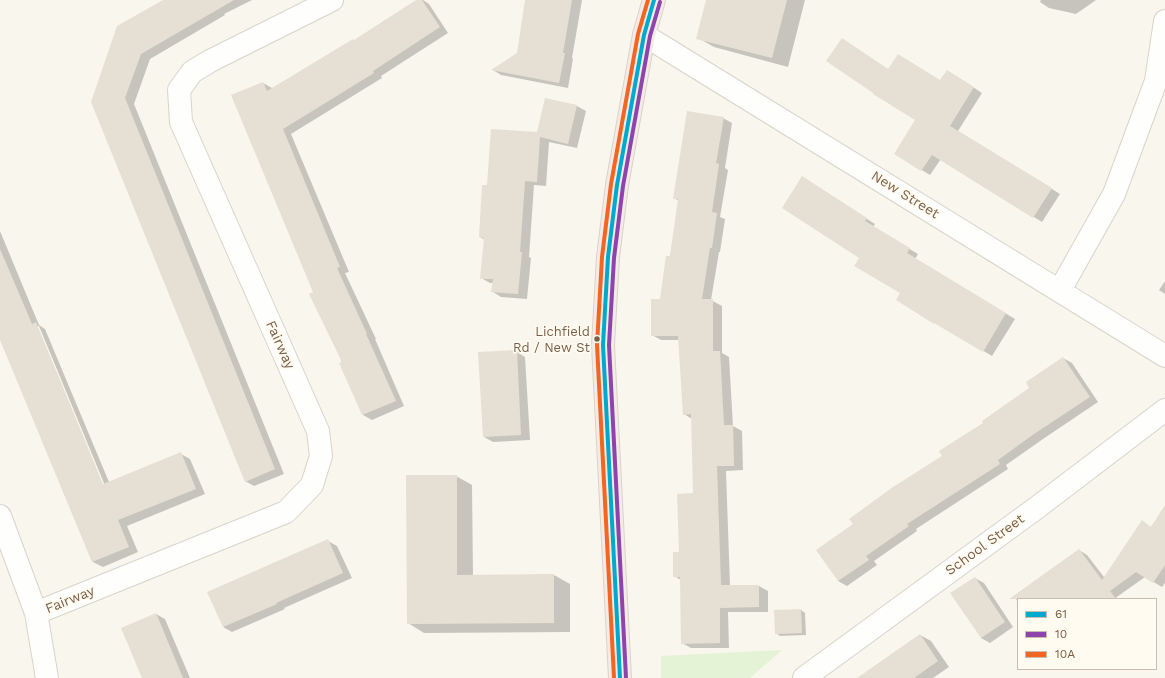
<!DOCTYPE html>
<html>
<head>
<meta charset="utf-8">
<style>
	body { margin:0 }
	#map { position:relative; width:1165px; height:678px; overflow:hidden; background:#f9f6ed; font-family:"Work Sans",sans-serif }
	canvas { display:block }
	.legend { position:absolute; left:1017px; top:598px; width:140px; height:72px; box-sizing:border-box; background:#fffbf1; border:1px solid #cbbdad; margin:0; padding:5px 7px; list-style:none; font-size:12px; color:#7c5f48 }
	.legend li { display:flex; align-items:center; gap:8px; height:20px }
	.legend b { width:20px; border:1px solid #cbbdad }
</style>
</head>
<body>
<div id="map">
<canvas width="1165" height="678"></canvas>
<ul class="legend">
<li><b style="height:5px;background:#00a9ce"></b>61</li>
<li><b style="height:5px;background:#8e44ad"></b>10</li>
<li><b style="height:5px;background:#f26522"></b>10A</li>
</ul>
</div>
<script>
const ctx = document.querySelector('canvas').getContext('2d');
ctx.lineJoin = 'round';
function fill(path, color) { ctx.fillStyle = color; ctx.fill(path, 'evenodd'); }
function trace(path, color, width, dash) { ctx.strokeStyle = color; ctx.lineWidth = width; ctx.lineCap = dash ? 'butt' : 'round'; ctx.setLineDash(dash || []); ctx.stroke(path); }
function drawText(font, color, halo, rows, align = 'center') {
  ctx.font = font + ' "Work Sans",sans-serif'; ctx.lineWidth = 3.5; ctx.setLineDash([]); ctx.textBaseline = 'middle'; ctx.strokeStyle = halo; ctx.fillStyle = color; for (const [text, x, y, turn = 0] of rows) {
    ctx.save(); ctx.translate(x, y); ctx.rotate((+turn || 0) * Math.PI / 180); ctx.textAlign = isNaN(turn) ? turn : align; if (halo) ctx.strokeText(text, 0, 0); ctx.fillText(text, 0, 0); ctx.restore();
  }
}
fill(new Path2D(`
	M 782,650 L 750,678 L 661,678 L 661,656 Z`), '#e4f2d6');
fill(new Path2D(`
	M 165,0 L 252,0 L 224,14 L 225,15 L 150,59 L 134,104 L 284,474 L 254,486 L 245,481 L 92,102 Z
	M 418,0 L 423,0 L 429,4 L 448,33 L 381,76 L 382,78 L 291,134 L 349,272 L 345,273 L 376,339 L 375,339 L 404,406 L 372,420 L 363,415 L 314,292 L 263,83 L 272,88 L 272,89 L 355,41 Z
	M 538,0 L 582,0 L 572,58 L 573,59 L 568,88 L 501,75 L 493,70 L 518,54 Z
	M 707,0 L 805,0 L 788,67 L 714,47 L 698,38 Z
	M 1041,0 L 1096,0 L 1076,14 L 1049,8 L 1040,2 Z
	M 889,70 L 941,81 L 956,76 L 982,93 L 958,131 L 1060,194 L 1042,222 L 941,159 L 930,175 L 895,154 L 916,120 Z
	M 577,106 L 586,111 L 577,148 L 549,142 L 546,186 L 534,185 L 529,257 L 531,258 L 527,299 L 501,297 L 493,292 L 493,283 L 490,283 L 481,278 L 485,240 L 480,237 L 488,186 L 538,133 Z
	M 723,118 L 732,123 L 725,168 L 728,170 L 720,217 L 725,219 L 720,252 L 719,252 L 711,300 L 722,306 L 722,353 L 729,357 L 733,426 L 742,431 L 743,470 L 726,471 L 730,586 L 759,586 L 768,591 L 768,612 L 728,612 L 729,648 L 691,648 L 682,643 L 681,580 L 674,576 L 694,494 L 692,419 L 684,414 L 679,340 L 661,340 L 652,335 L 670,257 L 679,201 L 674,198 Z
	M 811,183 L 875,224 L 873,227 L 918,254 L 915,259 L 1015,319 L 992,356 L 943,327 L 901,293 L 861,258 Z
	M 0,231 L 39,325 L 45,329 L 109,482 L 181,454 L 190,459 L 205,494 L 127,526 L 138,552 L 103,567 L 93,562 L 0,337 ZM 37,326 L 39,326 L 106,488 L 104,489 Z
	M 1165,281 L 1165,294 L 1159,290 Z
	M 517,352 L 525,357 L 530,440 L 493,442 L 484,437 Z
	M 1063,358 L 1072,363 L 1098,402 L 1043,439 L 1006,465 L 1008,469 L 916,529 L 917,531 L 874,561 L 877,565 L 847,586 L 838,581 L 854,524 L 1031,388 Z
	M 456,476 L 472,485 L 473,576 L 554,575 L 570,584 L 570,632 L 424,633 L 408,623 Z
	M 1165,507 L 1165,583 L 1162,587 L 1145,577 L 1114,599 L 1018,599 L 1018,602 L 1014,596 L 1079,550 L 1087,555 L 1104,577 L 1151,527 Z
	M 328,541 L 337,546 L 352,578 L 284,608 L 285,609 L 232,632 L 223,627 Z
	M 975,578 L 984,583 L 1013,627 L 990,643 L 981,638 Z
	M 801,610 L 805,613 L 806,635 L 780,636 L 776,633 Z
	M 156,614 L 165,619 L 190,678 L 143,678 Z
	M 920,635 L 931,641 L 949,667 L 933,678 L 859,678 Z`), '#0003');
fill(new Path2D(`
	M 163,0 L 234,0 L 141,54 L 125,98 L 275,469 L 245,482 L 91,102 L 117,26 Z
	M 416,0 L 422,0 L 440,27 L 373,71 L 374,73 L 283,129 L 340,267 L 337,268 L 367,334 L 366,334 L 396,401 L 362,415 L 339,363 L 342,362 L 309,294 L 313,292 L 231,95 L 263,82 L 267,91 L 353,39 L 354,40 Z
	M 525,0 L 572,0 L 563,53 L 565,53 L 559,83 L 491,70 L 517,53 Z
	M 706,0 L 787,0 L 772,58 L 696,39 Z
	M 842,38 L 888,69 L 898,54 L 940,80 L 947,70 L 974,87 L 950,126 L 1052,188 L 1033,218 L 932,155 L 921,171 L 894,154 L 915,120 L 873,94 L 873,93 L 826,61 Z
	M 545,98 L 577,105 L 568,144 L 540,137 L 537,182 L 525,181 L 520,252 L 522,252 L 518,294 L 491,292 L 493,279 L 480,279 L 484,238 L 479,237 L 482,185 L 487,185 L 491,129 L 537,132 Z
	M 687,111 L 724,117 L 716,163 L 719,164 L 712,212 L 717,213 L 712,248 L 710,248 L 702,299 L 713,299 L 713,351 L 720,351 L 724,425 L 733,425 L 734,466 L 717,466 L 721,585 L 759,585 L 759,607 L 720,608 L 720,643 L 681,644 L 680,577 L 673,577 L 673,552 L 679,552 L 677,494 L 693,493 L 691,414 L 683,415 L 678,336 L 651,336 L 651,299 L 660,299 L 666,256 L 670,256 L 678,199 L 673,199 Z
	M 802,176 L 867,218 L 865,221 L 910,248 L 907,253 L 1006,313 L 983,352 L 934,323 L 934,324 L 896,300 L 900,293 L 854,266 L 859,258 L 782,208 Z
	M 0,249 L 32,324 L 36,322 L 103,484 L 181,452 L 196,489 L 118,520 L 129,547 L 92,562 L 0,340 Z
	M 517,350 L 521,435 L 483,437 L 478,352 Z
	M 1063,357 L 1090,397 L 1034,434 L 998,460 L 1000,464 L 907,524 L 909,526 L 866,556 L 869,560 L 838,581 L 816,550 L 853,524 L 849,519 L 893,487 L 942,456 L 939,451 L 983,423 L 982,421 L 1029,388 L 1026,382 Z
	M 406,475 L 457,475 L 457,575 L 554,574 L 554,623 L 407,624 Z
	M 1165,505 L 1165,565 L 1153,583 L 1136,572 L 1110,591 L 1116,599 L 1009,599 L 1079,549 L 1102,580 L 1142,520 L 1151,527 Z
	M 328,539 L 343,573 L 276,603 L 277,604 L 223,627 L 207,592 Z
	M 975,577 L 1005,622 L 981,638 L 950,593 Z
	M 801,609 L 802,633 L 775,634 L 774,610 Z
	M 156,613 L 183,678 L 142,678 L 121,628 Z
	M 920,634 L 938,661 L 914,678 L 857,678 Z`), '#e6dfd4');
const minor = new Path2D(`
	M 644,35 L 1165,356
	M 1060,290 L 1114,194 L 1156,81 L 1165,21
	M 0,516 L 36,613 L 47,678
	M 36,613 L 286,512 L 312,485 L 321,456 L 318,431 L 181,122 L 179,90 L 192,72 L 210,61 L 332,0
	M 804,678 L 1039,506 L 1165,410`);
const highway = new Path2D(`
	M 620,678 L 603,345 L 608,257 L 617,185 L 644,35 L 654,0`);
trace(minor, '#d9d3cb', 24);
trace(highway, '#dbd2ca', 24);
trace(minor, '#fefefc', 22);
trace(highway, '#f3ebe5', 22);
trace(new Path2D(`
	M 620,678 L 603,345 L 608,257 L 617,185 L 644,35 L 654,0`), '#00a9ce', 4);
trace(new Path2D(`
	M 626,678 L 609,345 L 614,258 L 623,186 L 650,36 L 660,2`), '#8e44ad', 4);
trace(new Path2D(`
	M 614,678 L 597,345 L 602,257 L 611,184 L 638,34 L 648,0`), '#f26522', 4);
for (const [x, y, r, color] of [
	[597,339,3.5,"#7c5f48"]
]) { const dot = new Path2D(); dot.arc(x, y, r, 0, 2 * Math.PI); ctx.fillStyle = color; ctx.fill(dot); trace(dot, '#fffbf1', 1.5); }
drawText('13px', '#7c5f48', '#fffbf1', [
	["Lichfield",590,332],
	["Rd / New St",590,348]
], 'right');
drawText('14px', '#7c5f48', '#fffbf1', [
	["New Street",905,195,32],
	["Fairway",280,345,66],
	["School Street",985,545,-36],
	["Fairway",70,600,-22]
]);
</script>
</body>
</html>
